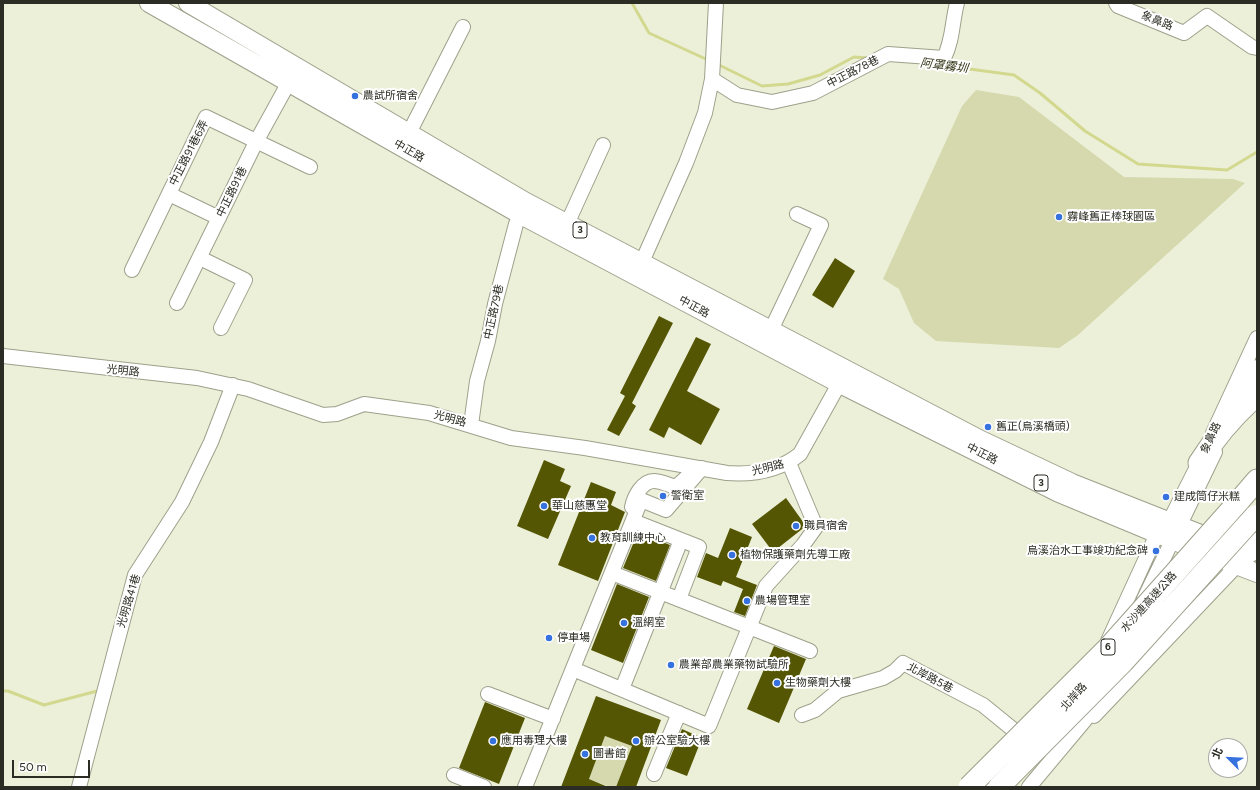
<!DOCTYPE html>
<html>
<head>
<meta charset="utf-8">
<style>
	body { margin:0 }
	#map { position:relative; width:1260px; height:790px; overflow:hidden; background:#edf0d9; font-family:Figtree,"Noto Sans TC",sans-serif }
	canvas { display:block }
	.frame { position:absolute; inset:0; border:4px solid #2b2c23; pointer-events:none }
	.north { position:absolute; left:1208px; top:738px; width:40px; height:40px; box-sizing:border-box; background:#fff; border:1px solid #aaaba7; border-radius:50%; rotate:294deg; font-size:11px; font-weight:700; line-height:16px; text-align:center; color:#2b2c23 }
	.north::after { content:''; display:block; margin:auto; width:14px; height:18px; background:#3571df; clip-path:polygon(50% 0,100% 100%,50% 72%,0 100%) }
	.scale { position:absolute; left:12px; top:760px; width:78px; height:18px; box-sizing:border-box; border:2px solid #2b2c23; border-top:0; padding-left:5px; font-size:12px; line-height:14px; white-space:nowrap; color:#2b2c23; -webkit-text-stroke:3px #fff; paint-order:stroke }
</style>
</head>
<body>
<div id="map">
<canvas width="1260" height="790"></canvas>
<div class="frame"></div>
<div class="north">北</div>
<div class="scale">50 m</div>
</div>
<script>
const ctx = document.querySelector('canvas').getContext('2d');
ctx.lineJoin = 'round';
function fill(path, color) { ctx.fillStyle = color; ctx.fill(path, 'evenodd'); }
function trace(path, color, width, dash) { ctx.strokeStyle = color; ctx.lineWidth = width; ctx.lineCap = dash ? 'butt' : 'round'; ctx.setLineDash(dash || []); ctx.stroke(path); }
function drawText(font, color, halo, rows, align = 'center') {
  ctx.font = font + ' Figtree,"Noto Sans TC",sans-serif'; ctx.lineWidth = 4; ctx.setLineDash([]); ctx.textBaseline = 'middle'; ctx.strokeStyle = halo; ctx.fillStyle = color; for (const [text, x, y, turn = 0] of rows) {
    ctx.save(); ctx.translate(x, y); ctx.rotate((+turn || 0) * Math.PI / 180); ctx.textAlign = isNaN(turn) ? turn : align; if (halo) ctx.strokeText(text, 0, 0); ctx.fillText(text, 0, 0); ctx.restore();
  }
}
fill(new Path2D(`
	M 976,90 L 1019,97 L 1124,177 L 1233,179 L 1245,183 L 1078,335 L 1059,348 L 936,341 L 914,323 L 899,289 L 883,279 L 962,106 Z
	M 605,736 L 632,746 L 616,787 L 610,787 L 589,779 Z`), '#d5d9ad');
trace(new Path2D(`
	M 632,3 L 649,33 L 708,60
	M 717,64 L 762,86 L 788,84 L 820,75 L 854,57 L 868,58
	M 940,65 L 1014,75 L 1040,93 L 1085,131 L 1138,164 L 1227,170 L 1257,152
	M 3,691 L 8,691 L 44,705 L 101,690`), '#d3d88f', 3);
fill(new Path2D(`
	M 835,258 L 855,271 L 833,308 L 812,295 Z
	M 659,316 L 673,323 L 632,403 L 636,406 L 619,436 L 607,430 L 625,396 L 620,393 Z
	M 696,337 L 711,344 L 687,391 L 720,409 L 701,445 L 669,427 L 664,438 L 649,430 Z
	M 544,460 L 565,469 L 560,481 L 571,486 L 548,539 L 517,526 Z
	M 591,482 L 616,492 L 611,505 L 625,512 L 598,581 L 558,565 Z
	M 786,498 L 806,526 L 773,552 L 752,524 Z
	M 730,528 L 752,537 L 736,577 L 757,585 L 745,616 L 734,612 L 743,589 L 723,581 L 721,586 L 697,577 L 706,553 L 718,558 Z
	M 638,532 L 670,545 L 656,581 L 623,568 Z
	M 617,584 L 649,597 L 623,663 L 591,650 Z
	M 774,646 L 806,659 L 779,723 L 747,709 Z
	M 596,696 L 661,720 L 636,787 L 616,787 L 632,746 L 605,736 L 589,779 L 608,787 L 561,787 Z
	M 485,702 L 525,718 L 499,784 L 459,768 Z
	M 682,729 L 702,738 L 687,776 L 666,768 Z`), '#545604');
const minor = new Path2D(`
	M 1116,3 L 1118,6 L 1184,33 L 1207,16 L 1252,47 L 1257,48
	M 712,79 L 737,95 L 772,102 L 813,93 L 888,54 L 944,58 C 953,40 952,22 957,3
	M 409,133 L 463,27
	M 169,194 L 219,218
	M 567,224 L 603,145
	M 200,258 L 245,280 L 221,328
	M 642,262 L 686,163 L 705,113 L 712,79 L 716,3
	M 132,270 L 206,117 L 310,167
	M 177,303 L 256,142 L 289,82
	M 771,330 L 821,225 L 797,214
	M 3,356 L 197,378 L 248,389 L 323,415 L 337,414 L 364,404 L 429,413 L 511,438 L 585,448 L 727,473 C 754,475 779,471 800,454 L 844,375
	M 1237,408 L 1257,367
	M 471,425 L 477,381 L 488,341 L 495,304 L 516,224 L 524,206
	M 1213,433 L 1257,338
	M 632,507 C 634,497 642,481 654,481 C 660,481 669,485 676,487 L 687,477
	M 633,521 L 699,547 L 679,599
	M 612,573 L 810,651
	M 1144,599 L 1215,452
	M 1108,641 L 1157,534 L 1169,522 L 1203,455
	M 573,669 L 709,726 L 766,586 L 803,545 L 816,527 L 789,463
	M 622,689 L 681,540
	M 488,694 L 553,719
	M 802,715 L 815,710 L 838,691 L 883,678 L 895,671 L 903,663 L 983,705 L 1026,740
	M 1094,716 L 1244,558
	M 654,774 L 679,713
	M 454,775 L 484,787
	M 79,787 L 135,575 L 182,502 L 211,442 L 233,385
	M 525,787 L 641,500 L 666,510 L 702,468
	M 985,787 L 1004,769
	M 1029,787 L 1085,720 L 1100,692`);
const major = new Path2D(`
	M 149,3 L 521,215 L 840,384 L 1059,493 L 1172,540 L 1257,573
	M 188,3 L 526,202 L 981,440 L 1072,483 L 1241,550`);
const highway = new Path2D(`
	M 1199,463 C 1216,436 1233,416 1257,395
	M 1239,501 L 1257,480
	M 1249,552 L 1257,543`);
trace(minor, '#9ea08b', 16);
trace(major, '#9ea08b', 20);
trace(highway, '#9ea08b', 23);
trace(minor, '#fff', 14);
trace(major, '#fff', 18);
trace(highway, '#fff', 21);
const highwayBridge = new Path2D(`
	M 969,787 L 1108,648 L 1239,501
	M 999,787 L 1123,662 L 1255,516`);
trace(highwayBridge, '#9ea08b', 23, []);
trace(highwayBridge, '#fff', 21);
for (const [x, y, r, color] of [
	[355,96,4,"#3571df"],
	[1059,217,4,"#3571df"],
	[988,427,4,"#3571df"],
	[663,496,4,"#3571df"],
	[1166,497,4,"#3571df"],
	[544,506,4,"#3571df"],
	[796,526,4,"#3571df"],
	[592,538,4,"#3571df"],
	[1156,551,4,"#3571df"],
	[732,555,4,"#3571df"],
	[747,601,4,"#3571df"],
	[624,623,4,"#3571df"],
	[549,638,4,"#3571df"],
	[671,665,4,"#3571df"],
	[777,683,4,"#3571df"],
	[493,741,4,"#3571df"],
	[636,741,4,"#3571df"],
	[585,754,4,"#3571df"]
]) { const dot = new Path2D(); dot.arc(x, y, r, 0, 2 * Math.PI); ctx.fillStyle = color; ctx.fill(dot); trace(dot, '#fff', 1.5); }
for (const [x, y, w] of [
	[580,230,14],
	[1041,483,14],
	[1108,647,14]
]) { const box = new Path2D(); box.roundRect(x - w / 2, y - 8, w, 16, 3); ctx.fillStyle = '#fff'; ctx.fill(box); trace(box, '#2b2c23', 1); }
drawText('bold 10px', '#2b2c23', null, [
	["3",580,230],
	["3",1041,483],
	["6",1108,647]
]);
drawText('11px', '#2b2c23', '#fff', [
	["象鼻路",1157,21,22],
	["中正路78巷",853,72,-27],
	["中正路",409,151,30],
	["中正路91巷6弄",189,153,-63],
	["中正路91巷",232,192,-64],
	["中正路",694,307,28],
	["中正路79巷",494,312,-78],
	["光明路",123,371,6],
	["光明路",450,419,15],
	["象鼻路",1211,438,-65],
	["中正路",982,454,27],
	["光明路",768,468,-14],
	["光明路41巷",129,601,-73],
	["水沙連高速公路",1149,602,-48],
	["北岸路5巷",930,678,28],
	["北岸路",1074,697,-48]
]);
drawText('11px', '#2b2c23', '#fff', [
	["農試所宿舍",363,96],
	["霧峰舊正棒球園區",1067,217],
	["舊正(烏溪橋頭)",996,427],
	["警衛室",671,496],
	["建成筒仔米糕",1174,497],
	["華山慈惠堂",552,506],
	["職員宿舍",804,526],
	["教育訓練中心",600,538],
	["烏溪治水工事竣功紀念碑",1148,551,"right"],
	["植物保護藥劑先導工廠",740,555],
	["農場管理室",755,601],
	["溫網室",632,623],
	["停車場",557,638],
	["農業部農業藥物試驗所",679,665],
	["生物藥劑大樓",785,683],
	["應用毒理大樓",501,741],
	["辦公室驗大樓",644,741],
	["圖書館",593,754]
], 'left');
drawText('italic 12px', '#2f3111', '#fff', [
	["阿罩霧圳",944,66,7]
]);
</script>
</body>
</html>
